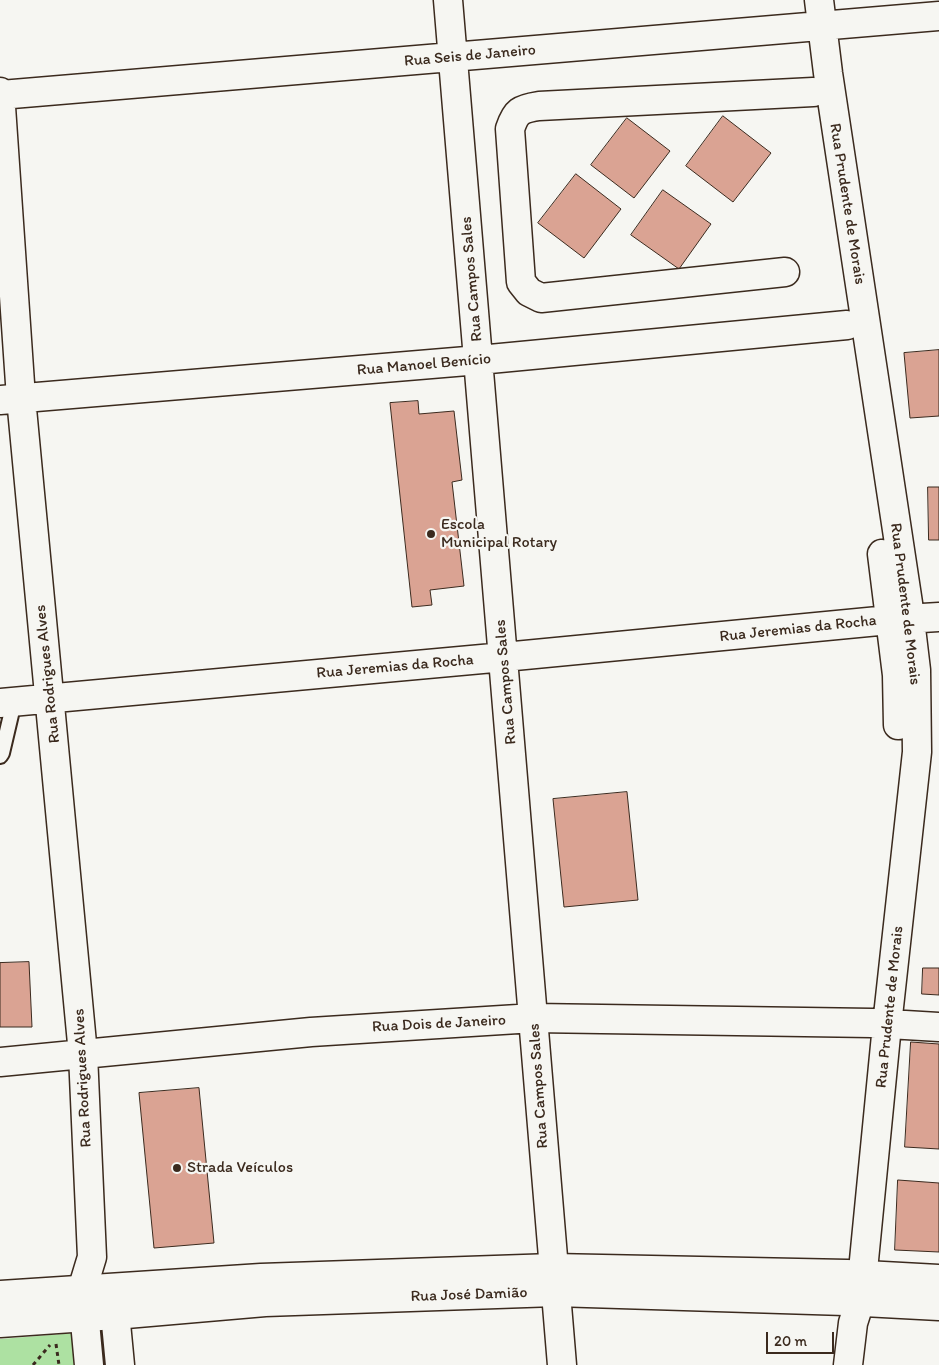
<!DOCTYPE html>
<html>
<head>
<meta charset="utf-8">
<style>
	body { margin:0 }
	#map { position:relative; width:939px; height:1365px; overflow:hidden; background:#f6f6f2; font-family:Itim,sans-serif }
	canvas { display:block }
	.scale { position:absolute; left:766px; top:1332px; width:68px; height:22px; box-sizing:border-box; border:2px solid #3b2a1e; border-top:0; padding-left:6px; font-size:15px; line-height:18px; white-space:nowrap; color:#3b2a1e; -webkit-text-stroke:4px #f6f6f2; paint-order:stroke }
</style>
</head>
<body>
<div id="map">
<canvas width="939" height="1365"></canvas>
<div class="scale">20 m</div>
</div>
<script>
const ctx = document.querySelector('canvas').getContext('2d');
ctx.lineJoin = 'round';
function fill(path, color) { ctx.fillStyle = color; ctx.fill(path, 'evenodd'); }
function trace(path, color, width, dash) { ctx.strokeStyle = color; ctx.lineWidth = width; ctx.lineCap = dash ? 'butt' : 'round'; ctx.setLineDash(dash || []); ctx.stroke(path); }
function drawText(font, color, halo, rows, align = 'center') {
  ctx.font = font + ' Itim,sans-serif'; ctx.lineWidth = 4.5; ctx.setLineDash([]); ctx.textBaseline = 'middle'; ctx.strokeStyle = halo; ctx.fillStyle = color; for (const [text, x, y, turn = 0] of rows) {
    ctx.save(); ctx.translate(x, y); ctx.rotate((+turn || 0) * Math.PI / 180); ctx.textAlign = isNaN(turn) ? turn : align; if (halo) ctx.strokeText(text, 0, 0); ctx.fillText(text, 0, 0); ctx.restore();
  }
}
fill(new Path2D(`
	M 75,1333 L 83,1365 L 0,1365 L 0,1339 Z`), '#ade1a2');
const building = new Path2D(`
	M 723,116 L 771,153 L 733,202 L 686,166 Z
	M 627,118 L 670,151 L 634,198 L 591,165 Z
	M 576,174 L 621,209 L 584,258 L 538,223 Z
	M 663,190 L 711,224 L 679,269 L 631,235 Z
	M 939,350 L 939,416 L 910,418 L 904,353 Z
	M 418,401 L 419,414 L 454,411 L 462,480 L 452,482 L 464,586 L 430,590 L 432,605 L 412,607 L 390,403 Z
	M 928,487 L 939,487 L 939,540 L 929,540 Z
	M 627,792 L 638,900 L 564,907 L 553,799 Z
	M 29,962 L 32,1027 L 0,1027 L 0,963 Z
	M 923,968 L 939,968 L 939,995 L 922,994 Z
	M 911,1042 L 939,1044 L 939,1149 L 905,1147 Z
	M 199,1088 L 214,1243 L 154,1248 L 139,1093 Z
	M 898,1180 L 939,1183 L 939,1252 L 895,1250 Z`);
fill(building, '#daa393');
trace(building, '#3b2a1e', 1);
const lane = new Path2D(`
	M 0,756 L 2,753 L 14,702`);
const street = new Path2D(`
	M 448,0 L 562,1365
	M 819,0 L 828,73 L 908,603 L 916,670 L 917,752 L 887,1025 L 860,1301 L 853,1323 L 848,1365
	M 0,92 L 21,398 L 83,1054 L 92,1257 L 82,1290 L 89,1365
	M 0,95 L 939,16
	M 785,272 L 541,298 L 529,292 L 521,282 L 510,129 C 516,111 520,109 539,106 L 813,92
	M 0,400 L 479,360 L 847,325
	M 882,554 L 897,675 L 898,725
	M 0,703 L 504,657 L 889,620 L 939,617
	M 0,1062 L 311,1032 L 534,1018 L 872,1023 L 939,1027
	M 113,1292 L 120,1365`);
const secondary = new Path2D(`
	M 0,1295 L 261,1278 L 553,1268 L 847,1274 L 939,1279
	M 0,1323 L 115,1315 L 265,1302 L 555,1292 L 845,1301 L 939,1306`);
trace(lane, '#3b2a1e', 18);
trace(street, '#3b2a1e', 31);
trace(secondary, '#3b2a1e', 31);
trace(new Path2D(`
	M 56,1344 L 59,1365
	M 33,1365 L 50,1345`), '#3b2a1e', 3, [4, 4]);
trace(lane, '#f6f6f2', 14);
trace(street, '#f6f6f2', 28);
trace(secondary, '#f6f6f2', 28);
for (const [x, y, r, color] of [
	[431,534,5,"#3b2a1e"],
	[177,1168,5,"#3b2a1e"]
]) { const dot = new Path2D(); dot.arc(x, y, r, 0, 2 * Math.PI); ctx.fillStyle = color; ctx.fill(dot); trace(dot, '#f6f6f2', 2); }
drawText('16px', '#3b2a1e', '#f6f6f2', [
	["Rua Seis de Janeiro",470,56,-5],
	["Rua Prudente de Morais",847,204,81],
	["Rua Campos Sales",472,279,-95],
	["Rua Manoel Benício",424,365,-5],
	["Rua Prudente de Morais",905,604,83],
	["Rua Jeremias da Rocha",798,629,-6],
	["Rua Jeremias da Rocha",395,667,-5],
	["Rua Rodrigues Alves",48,674,-96],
	["Rua Campos Sales",506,682,-95],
	["Rua Prudente de Morais",890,1007,-84],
	["Rua Dois de Janeiro",439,1024,-3],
	["Rua Rodrigues Alves",83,1078,-93],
	["Rua Campos Sales",539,1086,-94],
	["Rua José Damião",469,1295,-2]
]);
drawText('16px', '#3b2a1e', '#f6f6f2', [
	["Escola",441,525],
	["Municipal Rotary",441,543],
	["Strada Veículos",187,1168]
], 'left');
</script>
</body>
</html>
